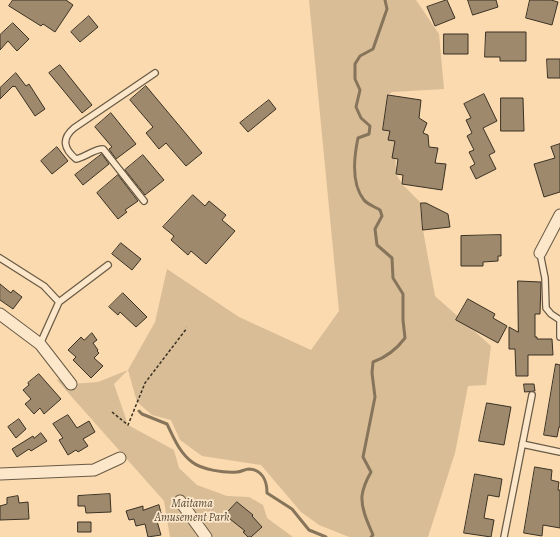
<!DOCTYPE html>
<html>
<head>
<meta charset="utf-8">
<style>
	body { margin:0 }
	canvas { display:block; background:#fadaae }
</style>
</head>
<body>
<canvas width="560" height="537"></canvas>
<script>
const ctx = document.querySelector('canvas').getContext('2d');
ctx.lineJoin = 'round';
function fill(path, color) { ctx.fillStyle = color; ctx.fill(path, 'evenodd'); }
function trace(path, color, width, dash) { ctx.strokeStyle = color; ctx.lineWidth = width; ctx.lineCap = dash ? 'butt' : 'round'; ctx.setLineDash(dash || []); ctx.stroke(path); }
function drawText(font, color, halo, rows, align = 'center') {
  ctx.font = font + ' Alegreya,serif'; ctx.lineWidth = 3.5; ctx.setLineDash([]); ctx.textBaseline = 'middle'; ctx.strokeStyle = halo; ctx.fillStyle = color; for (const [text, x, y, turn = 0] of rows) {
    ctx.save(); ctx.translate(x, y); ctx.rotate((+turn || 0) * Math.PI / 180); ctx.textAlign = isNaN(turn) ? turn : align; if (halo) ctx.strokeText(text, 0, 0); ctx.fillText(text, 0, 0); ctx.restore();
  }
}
fill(new Path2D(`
	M 309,0 L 416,0 L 439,34 L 444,89 L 392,92 L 388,95 L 390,131 L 395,141 L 396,174 L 402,184 L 421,203 L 423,230 L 435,296 L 491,346 L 486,385 L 468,386 L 455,453 L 428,537 L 349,537 L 319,525 L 301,512 L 261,465 L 202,456 L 180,440 L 171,420 L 152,415 L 137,402 L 128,370 L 114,384 L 128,425 L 174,450 L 179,468 L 197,485 L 227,496 L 249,497 L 263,505 L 267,518 L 293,537 L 170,537 L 164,501 L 56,379 L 71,384 L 98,382 L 128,370 L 155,322 L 167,269 L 239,317 L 311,350 L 339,311 Z`), '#d9bd97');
trace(new Path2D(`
	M 139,411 L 142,414 L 167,424 C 174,438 179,452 192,462 C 202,470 225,473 237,472 C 241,472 245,469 249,469 C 263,470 267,482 267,493 L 292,509 L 309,530 L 326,537
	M 371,537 L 373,535 C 368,523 361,509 362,496 C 363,487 367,479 371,472 L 363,457 L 375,397 L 372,373 L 373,362 C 387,357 396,350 405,338 L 403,320 L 403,294 L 393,278 L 392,258 L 377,245 L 375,229 L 382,216 L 380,210 C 375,207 367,204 364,200 C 351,184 354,157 358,138 L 369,134 L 370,126 L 361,118 L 356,107 L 360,90 L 355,79 L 355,64 L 360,56 L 373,49 L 387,9 L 385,0`), '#86745b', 3);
const building = new Path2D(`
	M 13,0 L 66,0 L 73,5 L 55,32 L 43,24 L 41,26 L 9,6 Z
	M 447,0 L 455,18 L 435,26 L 427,7 Z
	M 468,0 L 496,0 L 498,7 L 473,15 Z
	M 530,0 L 551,0 L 558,2 L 552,25 L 526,18 Z
	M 89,16 L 98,27 L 80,42 L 71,32 Z
	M 13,23 L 29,39 L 17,51 L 8,41 L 0,50 L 0,35 Z
	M 486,32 L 526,32 L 526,61 L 500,61 L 500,57 L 485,57 Z
	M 444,34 L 468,34 L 468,54 L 444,54 Z
	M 547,59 L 560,59 L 560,78 L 548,78 Z
	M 60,65 L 92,105 L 82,113 L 49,73 Z
	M 16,73 L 26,86 L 29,84 L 45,109 L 35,116 L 15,86 L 14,87 L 13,86 L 0,99 L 0,88 Z
	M 146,86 L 202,153 L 186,166 L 166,143 L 159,149 L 146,133 L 153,127 L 130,100 Z
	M 484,94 L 497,121 L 483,128 L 495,152 L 489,155 L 496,169 L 476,179 L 470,167 L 475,164 L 469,152 L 474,150 L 467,136 L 472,133 L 466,120 L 471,118 L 464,104 Z
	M 388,95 L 421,100 L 419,118 L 427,123 L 423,133 L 428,135 L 429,147 L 438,148 L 435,163 L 446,164 L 442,190 L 402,184 L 403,175 L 396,174 L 398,159 L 392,158 L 395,141 L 388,140 L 390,131 L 383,130 Z
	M 501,98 L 523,98 L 524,131 L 501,131 Z
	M 269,100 L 276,109 L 248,132 L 240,123 Z
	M 111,113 L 136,144 L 116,159 L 109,149 L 112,147 L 95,127 Z
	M 560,144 L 560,192 L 544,197 L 534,164 L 555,158 L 551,147 Z
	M 57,147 L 68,161 L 52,174 L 41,161 Z
	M 102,154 L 109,164 L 83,185 L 75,175 Z
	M 143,155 L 164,180 L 145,195 L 125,170 Z
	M 118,175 L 138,201 L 125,210 L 127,212 L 118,219 L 97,193 Z
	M 193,195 L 205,206 L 209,201 L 226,215 L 222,220 L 235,231 L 206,264 L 191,251 L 188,255 L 171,240 L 174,236 L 163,227 Z
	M 421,203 L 426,203 L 448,214 L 450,227 L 423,230 Z
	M 501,235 L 501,256 L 498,256 L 498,261 L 483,262 L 483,266 L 461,266 L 461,236 Z
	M 121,243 L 141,259 L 132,270 L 112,254 Z
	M 518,281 L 541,282 L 540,314 L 535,314 L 535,337 L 537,337 L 537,339 L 552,339 L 553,355 L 528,355 L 528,376 L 516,376 L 515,349 L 509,349 L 509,327 L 518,332 Z
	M 0,284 L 11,293 L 13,290 L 22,297 L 13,309 L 0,300 Z
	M 123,293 L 147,317 L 136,327 L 120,312 L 118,315 L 109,307 Z
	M 468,299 L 495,314 L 493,318 L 507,326 L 498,343 L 456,320 Z
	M 92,333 L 97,340 L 93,343 L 98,350 L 97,351 L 99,353 L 94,358 L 103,366 L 91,378 L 73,360 L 76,357 L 68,350 L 81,337 L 84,340 Z
	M 556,364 L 560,365 L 560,427 L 559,427 L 557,437 L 544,435 Z
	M 39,374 L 61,399 L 44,414 L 40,408 L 34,414 L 25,404 L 31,399 L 23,390 L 29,385 L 28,383 Z
	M 524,384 L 534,384 L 535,391 L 525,392 Z
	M 487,403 L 511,407 L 504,445 L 479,441 Z
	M 68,415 L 77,428 L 89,421 L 95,432 L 83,439 L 88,446 L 78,452 L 76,450 L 68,455 L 59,440 L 63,438 L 53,424 Z
	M 19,419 L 26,429 L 16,438 L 8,427 Z
	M 41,433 L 47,441 L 31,451 L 29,449 L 17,457 L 12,449 L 33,436 L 34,438 Z
	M 535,467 L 552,470 L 551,480 L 559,482 L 558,490 L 560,490 L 560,528 L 543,525 L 542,536 L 524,533 Z
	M 475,474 L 502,479 L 499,497 L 488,495 L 484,518 L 494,520 L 491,537 L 464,533 Z
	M 110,494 L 111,512 L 86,513 L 85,506 L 78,506 L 78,496 Z
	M 18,496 L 19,503 L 28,502 L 29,519 L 0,520 L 0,506 L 7,504 L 7,498 Z
	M 237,502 L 253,515 L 252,516 L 262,527 L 251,537 L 248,537 L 243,532 L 245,531 L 225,515 Z
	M 159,505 L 162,517 L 159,518 L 160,520 L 157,521 L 161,535 L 148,537 L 145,524 L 136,526 L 134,519 L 129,520 L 126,511 L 143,506 L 143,510 Z
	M 78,522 L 91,522 L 91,532 L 78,532 Z`);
fill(building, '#9e896c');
trace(building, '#3a3124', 1);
const lane = new Path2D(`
	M 144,201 L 103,149 C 94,149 86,157 76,159 C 64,149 61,139 74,128 L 155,73
	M 540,253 L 545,278 L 546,308 L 551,314 L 560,320
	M 0,258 L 44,286 L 59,302
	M 560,320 L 560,337
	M 40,344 L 59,302 L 108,265
	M 522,444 L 560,452
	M 504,537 L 532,395`);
const street = new Path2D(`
	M 540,253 L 560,215
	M 0,314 L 40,344 L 71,384
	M 0,474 L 94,470 L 120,458
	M 180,501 L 206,537`);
trace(lane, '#6a5b46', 8);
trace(street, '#6a5b46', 13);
trace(new Path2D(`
	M 112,412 L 128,425 L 145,383 L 187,328`), '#3a3124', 1.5, [3, 2]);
trace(lane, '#fce7ca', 5.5);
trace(street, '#fce7ca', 11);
drawText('italic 12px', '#5a4d3b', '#fce7ca', [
	["Maitama",192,504],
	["Amusement Park",192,518]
]);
</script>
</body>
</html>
